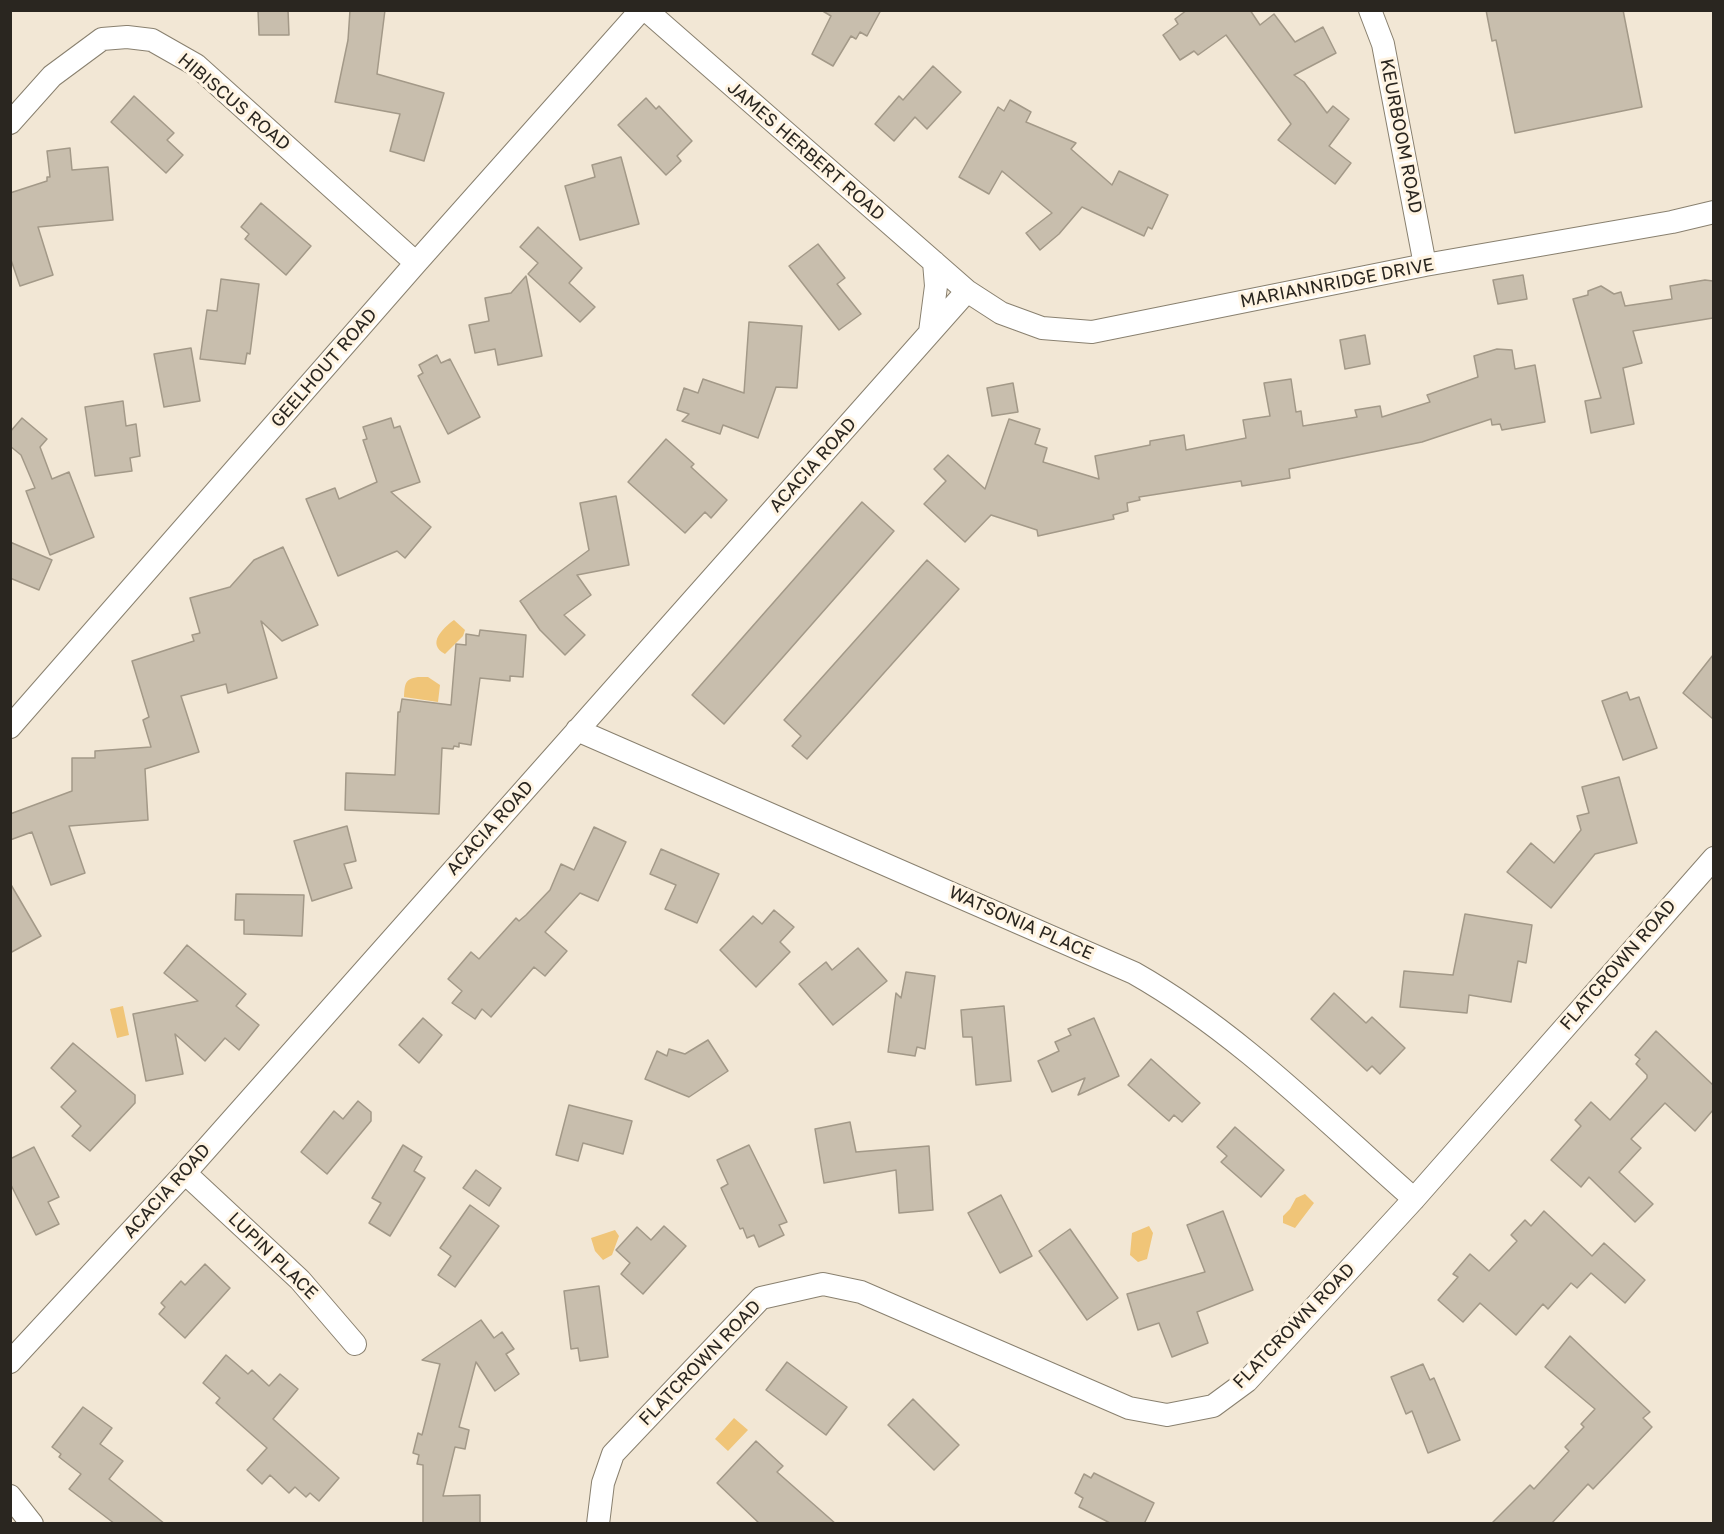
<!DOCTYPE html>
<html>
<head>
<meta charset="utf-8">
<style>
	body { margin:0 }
	#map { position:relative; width:1724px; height:1534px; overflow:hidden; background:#f2e7d5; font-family:"Golos Text",sans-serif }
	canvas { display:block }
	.frame { position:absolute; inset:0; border:12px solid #2a2620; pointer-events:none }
</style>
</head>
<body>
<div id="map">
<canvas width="1724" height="1534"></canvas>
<div class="frame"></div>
</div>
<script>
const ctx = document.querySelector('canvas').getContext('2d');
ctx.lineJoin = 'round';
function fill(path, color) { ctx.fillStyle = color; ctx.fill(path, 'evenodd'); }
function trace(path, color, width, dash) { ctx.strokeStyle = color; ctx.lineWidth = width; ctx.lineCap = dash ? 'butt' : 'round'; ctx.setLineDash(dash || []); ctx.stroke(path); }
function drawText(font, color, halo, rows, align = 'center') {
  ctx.font = font + ' "Golos Text",sans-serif'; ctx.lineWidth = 6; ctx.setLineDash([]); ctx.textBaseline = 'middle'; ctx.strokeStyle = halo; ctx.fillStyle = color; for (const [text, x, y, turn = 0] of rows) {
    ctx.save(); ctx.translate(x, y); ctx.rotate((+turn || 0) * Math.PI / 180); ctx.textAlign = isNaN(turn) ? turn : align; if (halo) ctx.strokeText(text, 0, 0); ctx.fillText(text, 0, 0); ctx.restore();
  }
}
fill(new Path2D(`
	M 454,620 L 465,630 L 463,636 L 445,654 C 426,644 443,628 454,620 Z
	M 418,677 L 428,677 L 440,685 L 438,702 L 404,697 C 405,685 404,679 418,677 Z
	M 123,1006 L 129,1035 L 117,1038 L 110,1009 Z
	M 1305,1194 L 1314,1203 L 1295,1228 L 1283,1223 L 1283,1216 L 1290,1209 L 1296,1198 Z
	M 1149,1226 L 1153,1233 L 1147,1259 L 1138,1262 L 1130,1255 L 1132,1233 Z
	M 615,1230 L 619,1236 L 612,1255 L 603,1260 L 595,1251 L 591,1238 Z
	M 734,1418 L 748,1430 L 728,1451 L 715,1439 Z`), '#f0c578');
const building = new Path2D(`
	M 258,10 L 288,10 L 289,35 L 259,35 Z
	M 350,10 L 385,10 L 377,74 L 444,93 L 424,161 L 390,151 L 400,114 L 335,102 L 348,40 Z
	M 821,10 L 881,10 L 867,36 L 860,32 L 856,39 L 851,36 L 833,66 L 812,54 L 831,16 Z
	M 1187,10 L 1250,10 L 1260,25 L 1274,14 L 1295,42 L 1323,27 L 1336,53 L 1294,75 L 1304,82 L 1327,113 L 1333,106 L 1349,119 L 1329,146 L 1351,163 L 1335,184 L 1278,140 L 1291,124 L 1226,35 L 1198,55 L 1194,51 L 1180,60 L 1163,35 L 1178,24 L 1175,19 Z
	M 1486,10 L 1623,10 L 1642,107 L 1515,133 L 1496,40 L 1492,41 Z
	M 933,66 L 961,92 L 927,129 L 915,117 L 894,141 L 875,124 L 899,96 L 903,100 Z
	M 134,96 L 174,133 L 167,140 L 183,155 L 166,173 L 111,122 Z
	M 646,98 L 656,109 L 659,106 L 692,141 L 677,156 L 681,161 L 666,175 L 618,125 Z
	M 1010,100 L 1031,112 L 1026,122 L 1076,143 L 1071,149 L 1112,185 L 1119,171 L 1168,195 L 1152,229 L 1148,227 L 1144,236 L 1082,207 L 1059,234 L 1040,250 L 1026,233 L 1052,213 L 1002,171 L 989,194 L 959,177 L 998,107 L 1004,111 Z
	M 70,148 L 72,170 L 108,167 L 113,220 L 38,227 L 53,275 L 20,286 L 10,257 L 10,193 L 47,181 L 47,177 L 50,177 L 47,151 Z
	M 621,157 L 639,224 L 580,240 L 565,186 L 595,177 L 592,165 Z
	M 261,203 L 311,246 L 286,275 L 245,239 L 249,234 L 241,227 Z
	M 538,227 L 582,268 L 569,283 L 595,307 L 580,322 L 528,274 L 538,263 L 520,247 Z
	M 818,244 L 845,278 L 837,284 L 861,314 L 839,330 L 789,266 Z
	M 1523,275 L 1527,299 L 1498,304 L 1493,280 Z
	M 526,276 L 542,356 L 498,365 L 495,349 L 475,353 L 469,325 L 489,321 L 485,298 L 511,293 Z
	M 221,279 L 259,284 L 250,354 L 247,353 L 245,364 L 200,359 L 207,310 L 217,311 Z
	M 1705,280 L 1713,281 L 1713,318 L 1633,331 L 1642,363 L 1623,368 L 1634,424 L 1591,433 L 1585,401 L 1601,398 L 1573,299 L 1588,295 L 1588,291 L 1601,286 L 1614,294 L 1621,292 L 1625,306 L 1672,299 L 1670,286 Z
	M 749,322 L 802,326 L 797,388 L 776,387 L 758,438 L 723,425 L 720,434 L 682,421 L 689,414 L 677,410 L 684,388 L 698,393 L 703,379 L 744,393 Z
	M 1365,335 L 1370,364 L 1345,369 L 1340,340 Z
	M 191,348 L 200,401 L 164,407 L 154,354 Z
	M 1497,349 L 1512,350 L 1515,369 L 1535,365 L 1545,422 L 1502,430 L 1500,424 L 1492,425 L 1491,419 L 1422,442 L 1289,469 L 1290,478 L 1242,486 L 1241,481 L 1139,497 L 1140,500 L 1127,503 L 1128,511 L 1113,515 L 1114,519 L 1038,536 L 1037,530 L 991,515 L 965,542 L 924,504 L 946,481 L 934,469 L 948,455 L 985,489 L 1009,419 L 1040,429 L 1035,444 L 1047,448 L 1043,462 L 1099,479 L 1095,456 L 1150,445 L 1150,441 L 1184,435 L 1186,450 L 1246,438 L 1243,420 L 1270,416 L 1264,383 L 1291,379 L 1296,412 L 1301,411 L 1303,426 L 1357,417 L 1355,410 L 1380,406 L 1382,417 L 1430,402 L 1427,395 L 1478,377 L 1474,356 Z
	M 437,355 L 441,363 L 450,359 L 480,417 L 448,434 L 418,376 L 423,373 L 419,365 Z
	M 1013,383 L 1018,412 L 992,416 L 987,388 Z
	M 123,401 L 126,426 L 136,424 L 140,456 L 130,458 L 132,471 L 95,476 L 85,407 Z
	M 22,418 L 47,439 L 40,447 L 52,479 L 69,472 L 94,537 L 50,555 L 26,491 L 35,488 L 21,455 L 10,446 L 10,432 Z
	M 391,418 L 394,428 L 400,426 L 420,482 L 391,492 L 431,527 L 405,558 L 397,551 L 338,576 L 306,499 L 335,488 L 339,499 L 377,482 L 363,440 L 367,439 L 363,427 Z
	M 666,439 L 694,464 L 691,467 L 727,500 L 711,518 L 705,512 L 685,533 L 628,482 Z
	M 616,496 L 629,565 L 577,575 L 591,595 L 564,615 L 585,635 L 565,655 L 540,630 L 520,601 L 589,550 L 580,503 Z
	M 862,502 L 894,531 L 724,724 L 692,695 Z
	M 10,542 L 52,560 L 39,590 L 10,578 Z
	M 283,547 L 318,625 L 282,641 L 261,621 L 277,678 L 228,693 L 226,684 L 181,696 L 199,752 L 145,769 L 148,820 L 69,826 L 85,873 L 51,885 L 32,832 L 10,840 L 10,814 L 72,791 L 72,758 L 95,758 L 95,751 L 151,747 L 143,720 L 149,717 L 132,661 L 194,641 L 192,635 L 200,633 L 190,598 L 230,587 L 254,560 Z
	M 927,560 L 959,589 L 807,759 L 792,746 L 801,736 L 784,720 Z
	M 480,630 L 526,635 L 523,677 L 510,676 L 510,681 L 480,678 L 471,745 L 459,743 L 459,747 L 454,746 L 453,749 L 442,748 L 439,814 L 345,810 L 346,773 L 395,775 L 398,712 L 400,712 L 402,699 L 451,705 L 456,644 L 466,645 L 466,634 L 479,636 Z
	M 1713,655 L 1713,719 L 1683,693 Z
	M 1627,692 L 1630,700 L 1639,697 L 1657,748 L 1623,760 L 1602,701 Z
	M 1619,777 L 1637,843 L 1595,854 L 1551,908 L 1507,872 L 1531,843 L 1554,863 L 1581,830 L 1577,816 L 1589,813 L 1582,787 Z
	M 347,826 L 356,861 L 344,864 L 352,888 L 312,901 L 294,841 Z
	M 594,827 L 626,842 L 598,901 L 580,893 L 545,932 L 567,951 L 545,976 L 534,967 L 491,1017 L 482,1009 L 475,1019 L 452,1003 L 462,991 L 448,979 L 471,952 L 479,959 L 516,918 L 519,921 L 526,915 L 550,890 L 561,864 L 574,870 Z
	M 661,849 L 719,874 L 697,923 L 665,909 L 676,885 L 650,874 Z
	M 10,883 L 41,936 L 10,953 Z
	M 236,894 L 304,895 L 302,936 L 244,934 L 244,920 L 235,920 Z
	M 774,910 L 794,927 L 780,942 L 790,952 L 756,987 L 720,950 L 753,916 L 762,924 Z
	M 1465,914 L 1532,925 L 1526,963 L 1518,961 L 1511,1002 L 1469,995 L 1467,1013 L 1400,1007 L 1404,971 L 1453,975 Z
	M 187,945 L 246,994 L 236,1006 L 259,1025 L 239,1050 L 225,1038 L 205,1061 L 175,1034 L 183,1074 L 146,1081 L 133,1014 L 198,1001 L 164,973 Z
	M 858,948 L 887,981 L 833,1025 L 799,984 L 826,962 L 832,970 Z
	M 906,972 L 935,976 L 925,1049 L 917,1047 L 915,1056 L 888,1052 L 896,993 L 901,998 Z
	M 1334,993 L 1366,1023 L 1372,1017 L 1405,1048 L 1380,1074 L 1372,1066 L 1367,1071 L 1311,1019 Z
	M 1004,1006 L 1011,1081 L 976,1085 L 972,1037 L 963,1037 L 961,1010 Z
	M 423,1018 L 442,1035 L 419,1063 L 399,1045 Z
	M 1094,1018 L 1119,1076 L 1078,1095 L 1085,1078 L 1052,1092 L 1038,1061 L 1059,1051 L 1055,1042 L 1071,1035 L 1068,1029 Z
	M 1656,1031 L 1713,1085 L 1713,1110 L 1695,1131 L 1665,1103 L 1631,1139 L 1641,1148 L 1619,1172 L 1653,1204 L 1635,1222 L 1589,1177 L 1581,1187 L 1551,1160 L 1581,1126 L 1575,1120 L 1591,1102 L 1610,1120 L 1647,1078 L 1647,1075 L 1636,1064 L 1640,1059 L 1635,1055 Z
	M 708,1040 L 728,1071 L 689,1097 L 645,1079 L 657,1051 L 667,1056 L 669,1049 L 685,1054 Z
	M 73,1043 L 135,1095 L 135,1103 L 90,1151 L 72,1136 L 81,1126 L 61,1107 L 76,1091 L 51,1068 Z
	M 1151,1059 L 1200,1103 L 1182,1122 L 1174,1115 L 1169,1121 L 1128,1085 Z
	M 358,1101 L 371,1112 L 371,1121 L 327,1174 L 301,1152 L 334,1111 L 343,1119 Z
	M 569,1105 L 632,1121 L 623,1154 L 583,1143 L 578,1161 L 556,1155 Z
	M 850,1122 L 856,1152 L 929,1146 L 933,1210 L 899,1213 L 896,1170 L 824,1183 L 815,1129 Z
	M 1235,1127 L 1284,1170 L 1261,1197 L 1221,1162 L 1227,1156 L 1217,1147 Z
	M 403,1145 L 422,1157 L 414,1171 L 425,1178 L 390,1236 L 369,1223 L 381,1203 L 372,1198 Z
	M 749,1145 L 787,1222 L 779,1225 L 784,1235 L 759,1247 L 754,1235 L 747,1238 L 743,1228 L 740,1229 L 721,1188 L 728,1184 L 717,1160 Z
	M 34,1147 L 59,1197 L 48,1202 L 59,1224 L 36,1235 L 10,1183 L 10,1159 Z
	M 476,1170 L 501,1188 L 489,1206 L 463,1188 Z
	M 1001,1195 L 1032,1256 L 1000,1273 L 968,1213 Z
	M 470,1205 L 499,1226 L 455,1287 L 438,1275 L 451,1256 L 440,1248 Z
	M 1223,1211 L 1253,1290 L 1197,1312 L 1208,1343 L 1172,1357 L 1159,1323 L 1138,1330 L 1127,1294 L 1205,1272 L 1187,1225 Z
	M 1544,1211 L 1592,1256 L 1604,1243 L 1645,1280 L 1625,1303 L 1591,1273 L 1577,1288 L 1571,1283 L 1548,1309 L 1543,1304 L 1516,1335 L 1480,1303 L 1463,1322 L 1438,1300 L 1458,1277 L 1453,1274 L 1470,1254 L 1489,1271 L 1517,1241 L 1511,1235 L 1525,1220 L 1531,1226 Z
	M 664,1226 L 686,1246 L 643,1294 L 621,1274 L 630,1263 L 616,1250 L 637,1227 L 651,1240 Z
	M 1070,1229 L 1118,1298 L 1087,1320 L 1039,1251 Z
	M 205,1264 L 230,1288 L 185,1338 L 159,1314 L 165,1307 L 161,1303 L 181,1281 L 185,1285 Z
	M 599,1286 L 608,1357 L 580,1361 L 578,1348 L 571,1349 L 564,1291 Z
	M 481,1320 L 494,1338 L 502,1332 L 514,1349 L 506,1354 L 519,1374 L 495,1391 L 476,1362 L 459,1427 L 469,1430 L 465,1449 L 455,1447 L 443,1496 L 480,1495 L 480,1524 L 423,1524 L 423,1465 L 417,1464 L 419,1455 L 413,1453 L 418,1433 L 422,1435 L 440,1364 L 422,1360 Z
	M 1570,1336 L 1650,1412 L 1643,1418 L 1652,1427 L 1593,1489 L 1588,1484 L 1551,1524 L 1491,1524 L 1530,1485 L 1534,1489 L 1569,1451 L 1565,1447 L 1584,1427 L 1581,1424 L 1595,1409 L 1545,1367 Z
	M 226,1355 L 248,1374 L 252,1370 L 269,1386 L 280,1374 L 298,1389 L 273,1419 L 339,1478 L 319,1501 L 310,1493 L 306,1497 L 295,1487 L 289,1493 L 270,1475 L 262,1484 L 247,1470 L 267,1448 L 216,1403 L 220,1398 L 203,1383 Z
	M 787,1362 L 847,1407 L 826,1435 L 766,1390 Z
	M 1423,1364 L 1430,1380 L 1434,1378 L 1460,1440 L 1428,1453 L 1412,1411 L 1406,1414 L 1391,1377 Z
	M 913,1399 L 959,1445 L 934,1470 L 888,1425 Z
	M 83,1407 L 112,1428 L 100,1444 L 123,1461 L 109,1479 L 165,1524 L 115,1524 L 69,1489 L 81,1474 L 59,1457 L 61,1454 L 52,1447 Z
	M 756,1441 L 783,1466 L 777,1472 L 836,1524 L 760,1524 L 717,1483 Z
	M 1094,1473 L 1154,1503 L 1144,1524 L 1112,1524 L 1079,1507 L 1083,1498 L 1075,1493 L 1084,1474 L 1091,1478 Z`);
fill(building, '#c8bead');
trace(building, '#a39988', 1.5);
const street = new Path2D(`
	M 646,10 L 967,291 L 1001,313 L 1042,328 L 1092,332 L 1425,265 L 1672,222 L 1714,212
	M 1370,10 L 1383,44 L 1425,265
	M 10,123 L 52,76 L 102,39 L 127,37 L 152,40 L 196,65 L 416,263
	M 930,332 L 936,286 L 934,262
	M 10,727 L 416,263 L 641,10
	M 577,730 L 1134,973 C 1238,1032 1324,1120 1414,1199
	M 185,1173 L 300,1280 L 355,1344
	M 10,1362 L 185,1173 L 967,291
	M 10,1496 L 32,1524
	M 598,1524 L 603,1483 L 613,1454 L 761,1298 L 823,1284 L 861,1292 L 1129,1408 L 1167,1415 L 1213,1406 L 1247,1381 L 1414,1199 L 1714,858`);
trace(street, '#89806f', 24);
trace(street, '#fff', 22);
drawText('18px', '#2a2620', '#fff4e2', [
	["HIBISCUS ROAD",234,102,40],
	["KEURBOOM ROAD",1401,136,79],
	["JAMES HERBERT ROAD",806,151,41],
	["MARIANNRIDGE DRIVE",1337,283,-11],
	["GEELHOUT ROAD",324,368,-49],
	["ACACIA ROAD",813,465,-48],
	["ACACIA ROAD",490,828,-48],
	["WATSONIA PLACE",1021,923,24],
	["FLATCROWN ROAD",1618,965,-49],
	["ACACIA ROAD",167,1191,-48],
	["LUPIN PLACE",273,1256,44],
	["FLATCROWN ROAD",1294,1326,-46],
	["FLATCROWN ROAD",700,1363,-46]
]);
</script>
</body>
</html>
